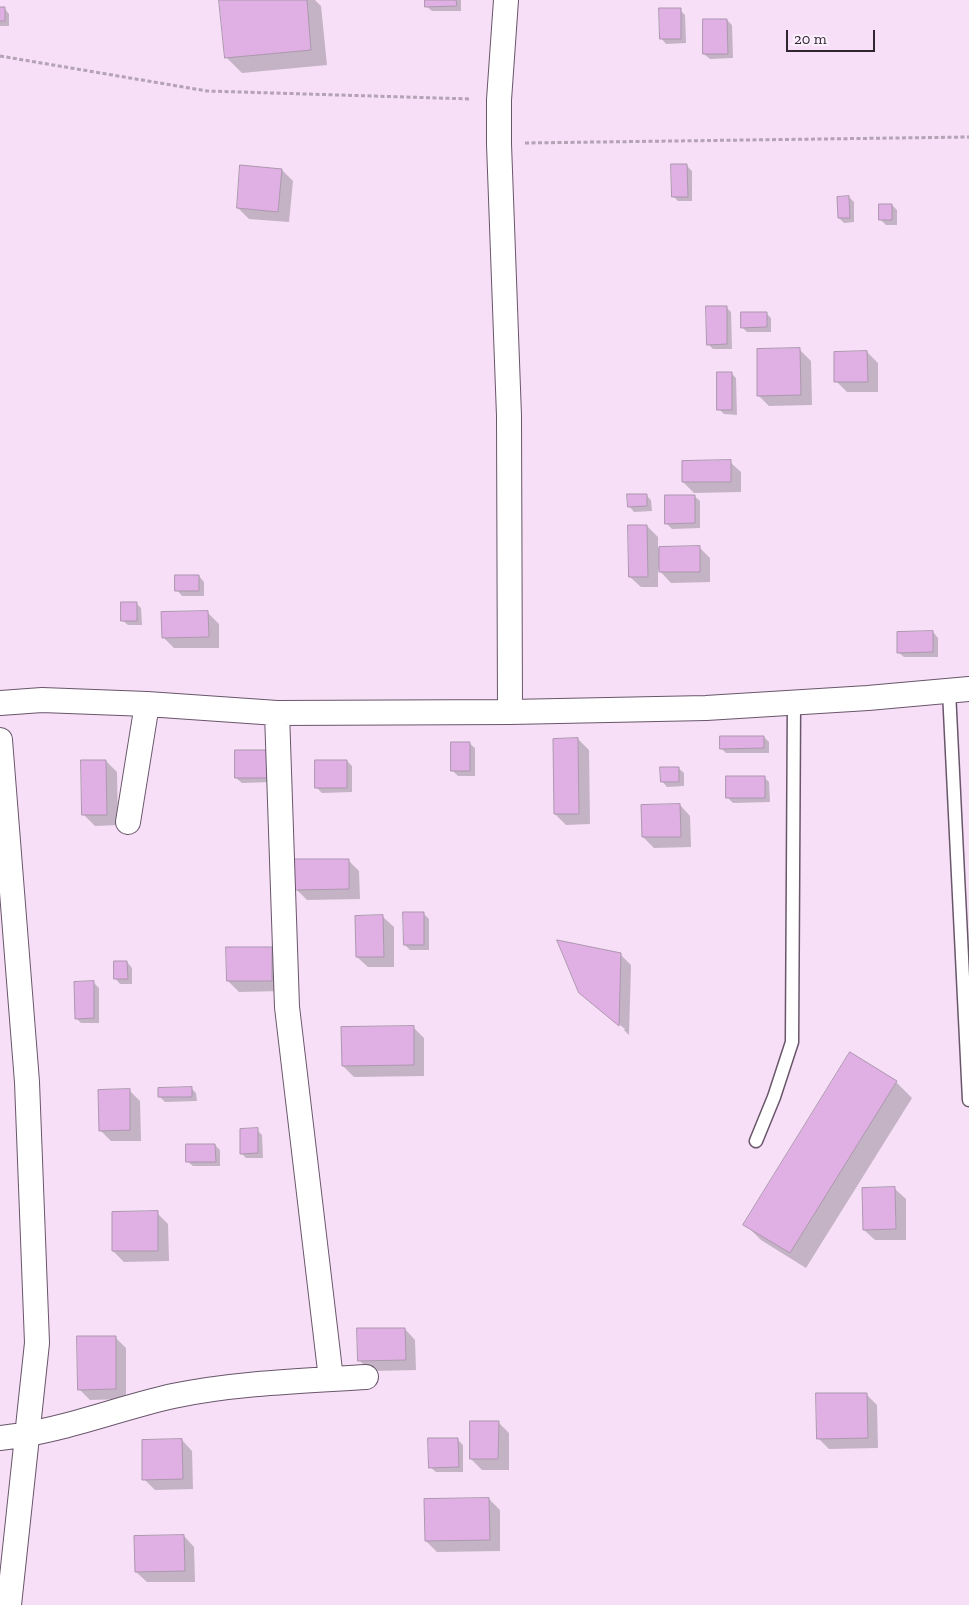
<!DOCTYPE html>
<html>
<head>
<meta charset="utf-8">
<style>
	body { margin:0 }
	#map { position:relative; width:969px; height:1605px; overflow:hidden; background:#f6dff7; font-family:"Zilla Slab",serif }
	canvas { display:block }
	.scale { position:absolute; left:786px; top:30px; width:89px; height:22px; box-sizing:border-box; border:2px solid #2f2630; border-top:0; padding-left:6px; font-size:15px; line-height:18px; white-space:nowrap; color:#2f2630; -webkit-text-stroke:4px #fdf0fe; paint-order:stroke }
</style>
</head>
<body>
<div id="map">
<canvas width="969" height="1605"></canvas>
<div class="scale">20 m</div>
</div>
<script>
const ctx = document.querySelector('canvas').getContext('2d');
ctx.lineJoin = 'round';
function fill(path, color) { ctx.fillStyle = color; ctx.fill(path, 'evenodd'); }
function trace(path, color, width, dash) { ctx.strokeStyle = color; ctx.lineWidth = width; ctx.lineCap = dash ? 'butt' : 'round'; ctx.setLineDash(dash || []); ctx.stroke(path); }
fill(new Path2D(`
	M 221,0 L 315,0 L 321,6 L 327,65 L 242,73 L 226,57 Z
	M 426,0 L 461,0 L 461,11 L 432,11 L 426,6 Z
	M 4,8 L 9,14 L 9,26 L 0,26 L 0,9 Z
	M 680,10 L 685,15 L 686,43 L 666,44 L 661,38 Z
	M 727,20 L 732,25 L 733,58 L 710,59 L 704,54 Z
	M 687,166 L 692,171 L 692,201 L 678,201 L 673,196 Z
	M 282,170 L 293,181 L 289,222 L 249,219 L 238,208 Z
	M 849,197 L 854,202 L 854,222 L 844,223 L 839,218 Z
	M 892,205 L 897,210 L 897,225 L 886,225 L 881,220 Z
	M 726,307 L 731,312 L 732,349 L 713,349 L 708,344 Z
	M 766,313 L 771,318 L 771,332 L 747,332 L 742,327 Z
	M 800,350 L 811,361 L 812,405 L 769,406 L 758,395 Z
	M 867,352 L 878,363 L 878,392 L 847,392 L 836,381 Z
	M 731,373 L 736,378 L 737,415 L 724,414 L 719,409 Z
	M 730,462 L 741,472 L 741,492 L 694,493 L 683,482 Z
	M 646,495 L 651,500 L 652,511 L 634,512 L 629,506 Z
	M 694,496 L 700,501 L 700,528 L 672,529 L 666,523 Z
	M 647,526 L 658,537 L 658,548 L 699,547 L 710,558 L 710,582 L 671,583 L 658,569 L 658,587 L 641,587 L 630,577 Z
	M 199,576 L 204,582 L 204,596 L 182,596 L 177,590 Z
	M 136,603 L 141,608 L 142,625 L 128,625 L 122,620 Z
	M 208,613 L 219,624 L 219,648 L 174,648 L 163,637 Z
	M 933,632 L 938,638 L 938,657 L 904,657 L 898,652 Z
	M 764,737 L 769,742 L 769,753 L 726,753 L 721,748 Z
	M 578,739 L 589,750 L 590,824 L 566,825 L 555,814 Z
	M 469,743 L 475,748 L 475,776 L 458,776 L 453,771 Z
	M 266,751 L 272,782 L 242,783 L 236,778 Z
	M 106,761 L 117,772 L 118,825 L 95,826 L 84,815 Z
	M 347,761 L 352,766 L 352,792 L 322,793 L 317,788 Z
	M 678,768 L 684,773 L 684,786 L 667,787 L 662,781 Z
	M 764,777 L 769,782 L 770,802 L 733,803 L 728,798 Z
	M 680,805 L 690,816 L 691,847 L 654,848 L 643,837 Z
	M 348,860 L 359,871 L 360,899 L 307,900 L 296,889 Z
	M 424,914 L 429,919 L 429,950 L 410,950 L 405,945 Z
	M 383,917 L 394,927 L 394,967 L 368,967 L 357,957 Z
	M 272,948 L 282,959 L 283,991 L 239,992 L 228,981 Z
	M 620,954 L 631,965 L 629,1035 L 624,1030 L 625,1029 L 588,999 L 588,1000 L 580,992 Z
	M 127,962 L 132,968 L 132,984 L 120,984 L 115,978 Z
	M 94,983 L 99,988 L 99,1023 L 81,1023 L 76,1018 Z
	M 413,1027 L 424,1038 L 424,1076 L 354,1077 L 343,1066 Z
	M 896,1082 L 912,1098 L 806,1268 L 761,1240 L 745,1224 Z
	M 191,1088 L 196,1093 L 197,1101 L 165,1102 L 159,1096 Z
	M 129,1090 L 140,1101 L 141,1141 L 111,1141 L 100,1130 Z
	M 257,1130 L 262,1135 L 263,1158 L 246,1158 L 241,1153 Z
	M 215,1145 L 220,1150 L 220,1166 L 193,1166 L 187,1161 Z
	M 895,1189 L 906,1199 L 906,1240 L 875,1240 L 864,1230 Z
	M 157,1213 L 168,1224 L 169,1261 L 124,1262 L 113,1251 Z
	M 405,1329 L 415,1340 L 416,1370 L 370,1371 L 359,1360 Z
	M 115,1337 L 126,1348 L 126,1399 L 90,1400 L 79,1389 Z
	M 866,1394 L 877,1405 L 878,1448 L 829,1449 L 818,1438 Z
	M 498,1422 L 509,1433 L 509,1470 L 482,1470 L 471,1459 Z
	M 457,1439 L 463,1445 L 463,1472 L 436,1472 L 430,1467 Z
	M 182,1440 L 192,1451 L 193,1489 L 155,1490 L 144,1479 Z
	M 489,1499 L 500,1510 L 500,1551 L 437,1552 L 426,1541 Z
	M 184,1536 L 194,1547 L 195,1582 L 147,1582 L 136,1572 Z`), '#0003');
const building = new Path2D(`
	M 219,0 L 307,0 L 311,50 L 225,58 Z
	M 425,0 L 456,0 L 457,6 L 425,7 Z
	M 0,7 L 5,7 L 5,21 L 0,21 Z
	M 659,8 L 681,8 L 681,39 L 660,39 Z
	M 703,19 L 727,19 L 728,54 L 703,54 Z
	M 671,164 L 687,164 L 688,197 L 672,197 Z
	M 240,165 L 282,169 L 278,212 L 237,208 Z
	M 849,196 L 850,218 L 838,218 L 837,197 Z
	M 879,204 L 892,204 L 892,220 L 879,220 Z
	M 706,306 L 727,306 L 727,344 L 707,345 Z
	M 741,312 L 767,312 L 767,327 L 741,328 Z
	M 800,348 L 801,395 L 757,396 L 757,349 Z
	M 867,351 L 868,382 L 834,382 L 834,352 Z
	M 717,372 L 732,372 L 732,410 L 717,410 Z
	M 731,460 L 731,482 L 682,482 L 682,461 Z
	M 627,494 L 647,494 L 647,506 L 628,507 Z
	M 665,495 L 695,495 L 695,523 L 665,524 Z
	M 628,525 L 647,525 L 648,577 L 629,577 Z
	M 700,546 L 700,572 L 659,572 L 659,547 Z
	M 175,575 L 199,575 L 199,591 L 175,591 Z
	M 121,602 L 137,602 L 137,621 L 121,621 Z
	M 208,611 L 209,637 L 162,638 L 161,612 Z
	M 933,631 L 933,652 L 897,653 L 897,632 Z
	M 720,736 L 764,736 L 764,748 L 720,749 Z
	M 578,738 L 579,814 L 554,814 L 553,739 Z
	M 451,742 L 470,742 L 470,771 L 451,771 Z
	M 235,750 L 267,750 L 267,778 L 235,778 Z
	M 81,760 L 106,760 L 107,815 L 82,815 Z
	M 315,760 L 347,760 L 347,788 L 315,788 Z
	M 660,767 L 679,767 L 679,782 L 661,782 Z
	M 726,776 L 765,776 L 765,798 L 726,798 Z
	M 680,804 L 681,837 L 642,837 L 641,805 Z
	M 294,859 L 349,859 L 349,889 L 295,890 Z
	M 403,912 L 424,912 L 424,945 L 404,945 Z
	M 383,915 L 384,957 L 356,957 L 355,916 Z
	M 557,940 L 621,953 L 619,1026 L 579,993 Z
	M 226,947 L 272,947 L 272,981 L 227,981 Z
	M 114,961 L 127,961 L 128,979 L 114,979 Z
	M 94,981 L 94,1018 L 75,1019 L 74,982 Z
	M 414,1026 L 414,1065 L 342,1066 L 341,1027 Z
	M 850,1052 L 897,1081 L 790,1253 L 743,1225 Z
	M 192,1087 L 192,1097 L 158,1097 L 158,1088 Z
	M 130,1089 L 130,1130 L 99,1131 L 98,1090 Z
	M 258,1128 L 258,1153 L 240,1154 L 240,1129 Z
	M 186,1144 L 215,1144 L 216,1162 L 186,1162 Z
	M 895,1187 L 896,1229 L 863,1230 L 862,1188 Z
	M 158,1211 L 158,1251 L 112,1251 L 112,1212 Z
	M 357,1328 L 405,1328 L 406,1360 L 358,1361 Z
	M 77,1336 L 116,1336 L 116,1389 L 78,1390 Z
	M 816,1393 L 867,1393 L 868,1438 L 817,1439 Z
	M 470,1421 L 499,1421 L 498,1459 L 470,1459 Z
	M 428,1438 L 458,1438 L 459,1467 L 429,1468 Z
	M 182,1439 L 183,1479 L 142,1480 L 142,1440 Z
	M 489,1498 L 490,1540 L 425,1541 L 424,1499 Z
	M 184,1535 L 185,1571 L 135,1572 L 134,1536 Z`);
fill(building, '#e0b0e4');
trace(building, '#ac97ae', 1);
const service = new Path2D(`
	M 949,691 L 969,1100
	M 756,1141 L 774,1097 L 792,1042 L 794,702`);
const minor = new Path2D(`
	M 506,0 L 499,100 L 499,144 L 509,416 L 510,712
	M 0,703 L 42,700 L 147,704 L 277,713 L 510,712 L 706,708 L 868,698 L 969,689
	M 277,713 L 287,1007 L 331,1379
	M 0,740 L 27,1082 L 37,1343 L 9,1605
	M 128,822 L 147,704
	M 0,1438 C 60,1432 115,1409 173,1396 C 236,1383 301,1381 366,1377`);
trace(service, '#69566b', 15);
trace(minor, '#69566b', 26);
trace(new Path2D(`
	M 0,56 L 207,91 L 471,99
	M 525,143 L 969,137`), '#b4a2b5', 3, [4, 2.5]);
trace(service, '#fff', 12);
trace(minor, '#fff', 24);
</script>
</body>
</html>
